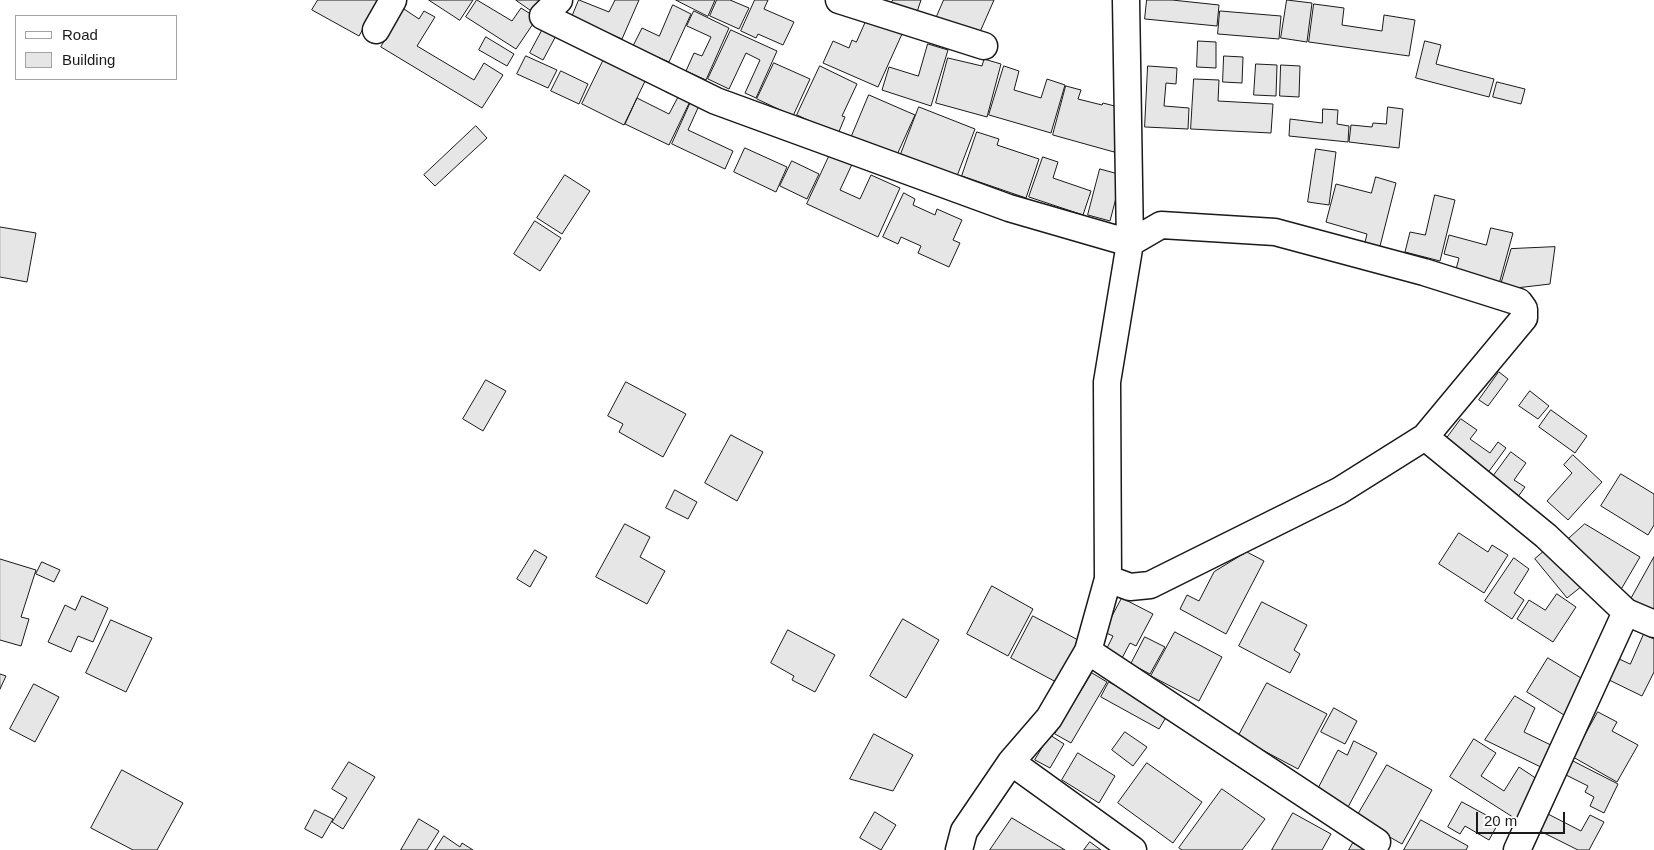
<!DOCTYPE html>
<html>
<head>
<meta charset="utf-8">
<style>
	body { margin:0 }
	#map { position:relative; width:1654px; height:850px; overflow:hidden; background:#fff; font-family:Arial,sans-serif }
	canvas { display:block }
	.legend { position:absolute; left:15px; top:15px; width:162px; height:65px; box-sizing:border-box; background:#fff; border:1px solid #a3a3a3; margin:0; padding:6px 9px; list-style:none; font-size:15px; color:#1a1a1a }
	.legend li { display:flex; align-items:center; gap:10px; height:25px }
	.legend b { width:25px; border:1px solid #a3a3a3 }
	.scale { position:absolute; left:1476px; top:812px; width:89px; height:22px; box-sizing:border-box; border:2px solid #1a1a1a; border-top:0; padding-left:6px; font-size:15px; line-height:18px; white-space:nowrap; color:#1a1a1a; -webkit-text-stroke:4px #fff; paint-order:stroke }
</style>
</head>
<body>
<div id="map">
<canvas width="1654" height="850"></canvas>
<ul class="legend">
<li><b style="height:6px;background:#fff"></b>Road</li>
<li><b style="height:14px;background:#e6e6e6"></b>Building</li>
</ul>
<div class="scale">20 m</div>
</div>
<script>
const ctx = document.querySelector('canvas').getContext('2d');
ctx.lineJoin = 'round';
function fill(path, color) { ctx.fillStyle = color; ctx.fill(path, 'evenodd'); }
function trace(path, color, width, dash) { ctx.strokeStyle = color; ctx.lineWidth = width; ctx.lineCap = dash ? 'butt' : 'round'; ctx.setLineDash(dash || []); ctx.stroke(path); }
const building = new Path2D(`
	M 318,0 L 379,0 L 359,36 L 312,10 Z
	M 429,0 L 473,0 L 460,20 Z
	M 477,0 L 512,21 L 521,8 L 537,18 L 516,49 L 466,17 Z
	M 516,0 L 553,0 L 539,16 Z
	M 579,0 L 609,12 L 615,0 L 639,0 L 622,39 L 572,17 Z
	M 676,0 L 715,0 L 708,16 Z
	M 717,0 L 730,0 L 749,8 L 739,29 L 710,16 Z
	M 755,0 L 768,0 L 764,9 L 794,22 L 783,45 L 758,34 L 756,38 L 741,31 Z
	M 893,0 L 921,0 L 915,18 L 889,9 Z
	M 944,0 L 994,0 L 976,41 L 934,23 Z
	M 1147,0 L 1172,0 L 1219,5 L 1217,26 L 1145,19 Z
	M 1287,0 L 1312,3 L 1307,42 L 1281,38 Z
	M 1314,4 L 1344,8 L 1342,25 L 1382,31 L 1384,15 L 1415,20 L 1409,56 L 1309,42 Z
	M 673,5 L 691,14 L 669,62 L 633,46 L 642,28 L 659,36 Z
	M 404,9 L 419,19 L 424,11 L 435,17 L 417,46 L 474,80 L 484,63 L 503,75 L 482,108 L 381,47 Z
	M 694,11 L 729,28 L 706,80 L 686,71 L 694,53 L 702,56 L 711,37 L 687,26 Z
	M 1220,11 L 1281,16 L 1279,39 L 1218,34 Z
	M 867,19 L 902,34 L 878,87 L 823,63 L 833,41 L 849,48 L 852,40 L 856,42 Z
	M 545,25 L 558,32 L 543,60 L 530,53 Z
	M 731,30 L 777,51 L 756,98 L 745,93 L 760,60 L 746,53 L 729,89 L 708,79 Z
	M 486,37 L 514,54 L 507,66 L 479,50 Z
	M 1198,41 L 1216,42 L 1216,68 L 1197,67 Z
	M 1425,41 L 1441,45 L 1436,64 L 1494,79 L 1489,97 L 1416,78 Z
	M 928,44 L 948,50 L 931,106 L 882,90 L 889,67 L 918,76 Z
	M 526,56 L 557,70 L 548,88 L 517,74 Z
	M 1224,56 L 1243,57 L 1242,83 L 1223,82 Z
	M 605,57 L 647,77 L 624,125 L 582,104 Z
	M 948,58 L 982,66 L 984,59 L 1001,64 L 987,117 L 936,103 Z
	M 774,63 L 810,79 L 793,116 L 757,99 Z
	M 1256,64 L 1277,65 L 1276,96 L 1254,95 Z
	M 1281,65 L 1300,66 L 1299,97 L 1280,96 Z
	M 820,66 L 857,84 L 842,116 L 845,117 L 838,134 L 797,115 Z
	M 1004,66 L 1019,71 L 1014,90 L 1041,98 L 1047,79 L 1065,85 L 1051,133 L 989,115 Z
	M 1148,66 L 1177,68 L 1176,84 L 1166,83 L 1164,106 L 1189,108 L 1188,129 L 1145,127 Z
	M 561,71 L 588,84 L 579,104 L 551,91 Z
	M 1194,79 L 1219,80 L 1218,101 L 1273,104 L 1271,133 L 1191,129 Z
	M 671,82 L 694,93 L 669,145 L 625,124 L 637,98 L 669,114 L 678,97 L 666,92 Z
	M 1497,82 L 1525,89 L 1521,104 L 1493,97 Z
	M 1066,86 L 1081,90 L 1078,99 L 1102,105 L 1103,103 L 1126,109 L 1114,152 L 1053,135 Z
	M 694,95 L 702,99 L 688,130 L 733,151 L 725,169 L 672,144 Z
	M 869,95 L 915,115 L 896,157 L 851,138 Z
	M 919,107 L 975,129 L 957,176 L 901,154 Z
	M 1388,107 L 1403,109 L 1399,148 L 1349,142 L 1351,125 L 1372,127 L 1373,123 L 1386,124 Z
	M 1323,109 L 1338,110 L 1337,124 L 1349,126 L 1348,142 L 1289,136 L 1290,119 L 1322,123 Z
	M 476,126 L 487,138 L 435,186 L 424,175 Z
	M 977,132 L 999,139 L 997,145 L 1039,159 L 1026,198 L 962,176 Z
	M 745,148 L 787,167 L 776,192 L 734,172 Z
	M 1316,149 L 1336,152 L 1329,205 L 1308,202 Z
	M 832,150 L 854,160 L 840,190 L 860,199 L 871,175 L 900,188 L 878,237 L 807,204 Z
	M 1043,157 L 1058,162 L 1053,178 L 1091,191 L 1083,215 L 1029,197 Z
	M 792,161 L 819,174 L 807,199 L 780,186 Z
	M 1100,169 L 1122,175 L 1110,221 L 1088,215 Z
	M 565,175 L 590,191 L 562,234 L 537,218 Z
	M 1376,177 L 1396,183 L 1379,250 L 1364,246 L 1367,234 L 1326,222 L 1336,184 L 1371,193 Z
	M 904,193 L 915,199 L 913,205 L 935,215 L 937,209 L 962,220 L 953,240 L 960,243 L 949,267 L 918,253 L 921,246 L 901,237 L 898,244 L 883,237 Z
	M 1435,195 L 1455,200 L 1440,261 L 1405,252 L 1410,232 L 1425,235 Z
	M 535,221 L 561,238 L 540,271 L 514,254 Z
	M 0,227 L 36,233 L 27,282 L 0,277 Z
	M 1491,228 L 1513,233 L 1498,288 L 1454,277 L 1459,258 L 1444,254 L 1449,235 L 1486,245 Z
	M 1555,247 L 1550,284 L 1499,290 L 1511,249 Z
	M 1499,372 L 1508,379 L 1488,406 L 1479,400 Z
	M 486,380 L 506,391 L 483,431 L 463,419 Z
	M 626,382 L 686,414 L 663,457 L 619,432 L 623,424 L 608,416 Z
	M 1530,391 L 1549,406 L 1538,419 L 1519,406 Z
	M 1551,410 L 1587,436 L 1575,453 L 1539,427 Z
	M 1461,419 L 1477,430 L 1470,439 L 1490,453 L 1498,442 L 1506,448 L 1487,474 L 1444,442 Z
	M 731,435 L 763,452 L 737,501 L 705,483 Z
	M 1511,452 L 1526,463 L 1514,480 L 1525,487 L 1515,501 L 1489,482 Z
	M 1573,455 L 1602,482 L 1568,520 L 1547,501 L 1572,473 L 1564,465 Z
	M 1621,474 L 1654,494 L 1654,525 L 1648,535 L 1601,506 Z
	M 675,490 L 697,502 L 688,519 L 666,508 Z
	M 625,524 L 650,537 L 640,557 L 665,571 L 647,604 L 596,577 Z
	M 1585,524 L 1640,557 L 1616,598 L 1564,543 Z
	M 1459,533 L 1488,552 L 1492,545 L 1508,555 L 1484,593 L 1439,564 Z
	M 1549,547 L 1582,586 L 1567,598 L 1535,559 Z
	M 535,550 L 547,557 L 530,587 L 517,579 Z
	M 1247,552 L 1264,561 L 1226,634 L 1180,609 L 1187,595 L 1199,601 L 1214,572 Z
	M 1654,557 L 1654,612 L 1631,599 Z
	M 1514,558 L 1529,569 L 1514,593 L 1524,600 L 1512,619 L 1485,601 Z
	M 0,559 L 36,570 L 21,617 L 29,619 L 21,646 L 0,640 Z
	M 42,562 L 60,570 L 54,582 L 36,574 Z
	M 992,586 L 1033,609 L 1008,656 L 967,634 Z
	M 1557,594 L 1576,607 L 1553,642 L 1517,619 L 1529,600 L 1545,610 Z
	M 82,596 L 108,608 L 93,642 L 78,636 L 71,652 L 48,642 L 65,605 L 75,610 Z
	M 1122,598 L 1153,614 L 1136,646 L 1130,643 L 1121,660 L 1105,652 L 1113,636 L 1104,632 Z
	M 1262,602 L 1307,625 L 1294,650 L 1300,654 L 1290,673 L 1239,646 Z
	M 1033,616 L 1080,641 L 1058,683 L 1011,658 Z
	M 903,619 L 939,640 L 906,698 L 870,676 Z
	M 111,620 L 152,638 L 126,692 L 86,673 Z
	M 788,630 L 835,655 L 815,692 L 792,680 L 794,676 L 771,663 Z
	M 1175,632 L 1222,657 L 1199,701 L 1151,676 Z
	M 1644,634 L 1654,639 L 1654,672 L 1642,696 L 1607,679 L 1617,658 L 1630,664 Z
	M 1145,637 L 1165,647 L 1150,674 L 1131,664 Z
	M 1548,658 L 1586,681 L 1564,715 L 1527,692 Z
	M 1092,673 L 1107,682 L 1071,743 L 1055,734 Z
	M 0,674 L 6,676 L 0,689 Z
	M 1109,682 L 1168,714 L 1159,729 L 1101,697 Z
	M 1267,683 L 1327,714 L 1298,769 L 1238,737 Z
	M 34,684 L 59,697 L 35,742 L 10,729 Z
	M 1515,696 L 1535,708 L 1524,732 L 1557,748 L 1547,770 L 1485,740 Z
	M 1334,708 L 1357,721 L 1345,744 L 1321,732 Z
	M 1598,712 L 1617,722 L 1612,731 L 1638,745 L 1617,782 L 1573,757 Z
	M 1125,732 L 1147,747 L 1133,766 L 1112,750 Z
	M 874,734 L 913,755 L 893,791 L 850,779 Z
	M 1050,735 L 1064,744 L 1050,768 L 1035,760 Z
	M 1474,739 L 1496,753 L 1481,776 L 1504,791 L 1519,767 L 1540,781 L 1519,821 L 1450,777 Z
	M 1354,741 L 1377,753 L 1347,809 L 1316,792 L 1338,750 L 1347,755 Z
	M 1078,753 L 1115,776 L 1099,803 L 1062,780 Z
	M 1573,761 L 1618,784 L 1604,813 L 1590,806 L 1594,797 L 1585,792 L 1588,786 L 1566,775 Z
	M 349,762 L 375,777 L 343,829 L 332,822 L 347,798 L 332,789 Z
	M 1147,763 L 1202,802 L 1173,843 L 1118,803 Z
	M 1387,765 L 1432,790 L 1402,844 L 1356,818 Z
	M 122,770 L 183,803 L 157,850 L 133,850 L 91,828 Z
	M 1222,789 L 1265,819 L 1242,850 L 1182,850 L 1179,848 Z
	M 1462,802 L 1499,822 L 1489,840 L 1465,826 L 1460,834 L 1448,827 Z
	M 315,810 L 333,819 L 322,838 L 305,829 Z
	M 875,812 L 896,825 L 881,850 L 860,838 Z
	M 1293,813 L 1331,834 L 1322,850 L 1272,850 Z
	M 1546,813 L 1581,831 L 1590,815 L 1604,822 L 1589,850 L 1578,850 L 1538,830 Z
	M 1012,818 L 1065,850 L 990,850 Z
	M 419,819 L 439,831 L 427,850 L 401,850 Z
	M 1421,820 L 1468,846 L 1466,850 L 1404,850 Z
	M 444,836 L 460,847 L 462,843 L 473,850 L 435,850 Z
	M 1090,842 L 1101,850 L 1084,850 Z
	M 1353,843 L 1366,850 L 1349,850 Z`);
fill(building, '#e6e6e6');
trace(building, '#1a1a1a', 1);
const street = new Path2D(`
	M 559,0 L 543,16 L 716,101 L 1009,208 L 1130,243 L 1161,225 L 1275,232 L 1424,272 L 1519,302 L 1524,309 L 1524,318 L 1425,437 L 1339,491 L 1150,585 L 1130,587 L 1108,579
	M 839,0 L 984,46
	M 376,30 L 393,0
	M 1425,437 L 1546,536 L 1626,612 L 1654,624
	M 1088,651 L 1377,842
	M 1011,762 L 1133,850
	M 959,850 L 964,831 L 1011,762 L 1049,718 L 1088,651 L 1108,579 L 1107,382 L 1130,243 L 1126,0
	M 1517,850 L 1626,612`);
trace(street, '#1a1a1a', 29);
trace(street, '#fff', 26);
</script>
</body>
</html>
